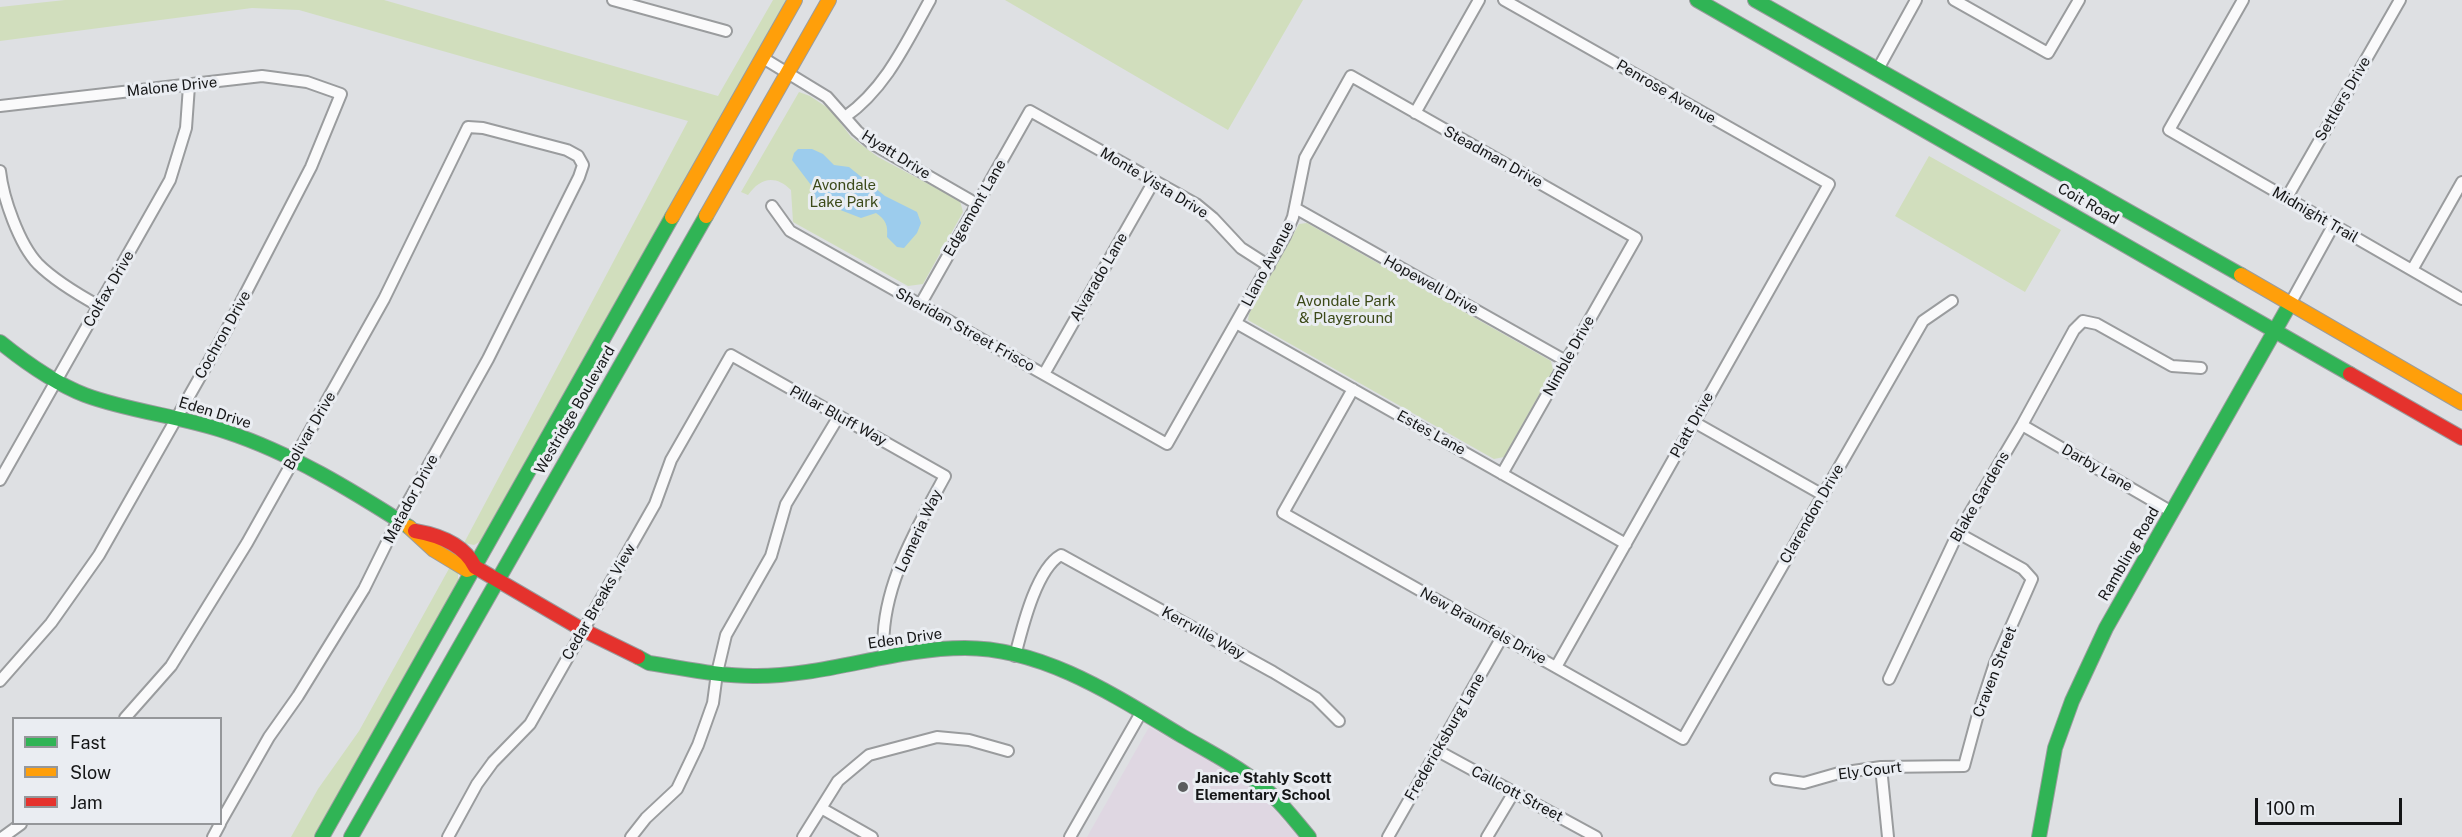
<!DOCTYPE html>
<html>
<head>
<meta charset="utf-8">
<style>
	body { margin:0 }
	#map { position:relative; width:2462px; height:837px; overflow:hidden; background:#dee0e3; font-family:"Public Sans",sans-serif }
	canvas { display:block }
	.legend { position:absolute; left:12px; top:717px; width:210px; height:108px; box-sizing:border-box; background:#eaedf2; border:2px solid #95979a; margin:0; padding:8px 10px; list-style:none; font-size:18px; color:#151617 }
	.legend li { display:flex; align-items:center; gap:12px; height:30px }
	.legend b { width:30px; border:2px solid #95979a }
	.scale { position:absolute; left:2255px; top:798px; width:147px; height:27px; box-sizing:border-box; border:3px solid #151617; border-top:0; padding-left:8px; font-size:18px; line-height:21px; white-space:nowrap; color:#151617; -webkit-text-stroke:4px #eaedf2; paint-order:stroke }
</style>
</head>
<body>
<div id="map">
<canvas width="2462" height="837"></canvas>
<ul class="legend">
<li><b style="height:8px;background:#30b455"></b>Fast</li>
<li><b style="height:8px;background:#ff9f0a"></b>Slow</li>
<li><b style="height:8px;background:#e5322d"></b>Jam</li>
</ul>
<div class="scale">100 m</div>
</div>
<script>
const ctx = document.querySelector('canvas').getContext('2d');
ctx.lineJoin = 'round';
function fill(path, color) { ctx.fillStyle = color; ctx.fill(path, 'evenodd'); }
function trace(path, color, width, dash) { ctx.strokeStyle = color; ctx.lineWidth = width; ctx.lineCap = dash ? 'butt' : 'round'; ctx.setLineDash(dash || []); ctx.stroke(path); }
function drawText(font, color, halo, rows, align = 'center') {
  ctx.font = font + ' "Public Sans",sans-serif'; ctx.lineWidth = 6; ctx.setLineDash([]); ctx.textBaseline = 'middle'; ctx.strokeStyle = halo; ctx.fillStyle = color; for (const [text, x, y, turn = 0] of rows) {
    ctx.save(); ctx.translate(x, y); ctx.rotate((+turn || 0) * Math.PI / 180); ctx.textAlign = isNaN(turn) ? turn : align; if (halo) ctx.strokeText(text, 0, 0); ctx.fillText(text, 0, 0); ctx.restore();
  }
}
fill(new Path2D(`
	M 1149,727 L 1234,774 L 1265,799 L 1298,837 L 1087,837 Z`), '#dfd7e2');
fill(new Path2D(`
	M 65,0 L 384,0 L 718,96 L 773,0 L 789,0 L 481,541 L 474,545 L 464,543 L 688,121 L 299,10 L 252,8 L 0,41 L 0,7 Z
	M 1005,0 L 1303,0 L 1228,130 Z
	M 799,92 L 810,96 L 831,110 L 851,137 L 878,157 L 960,201 L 963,212 L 923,284 L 908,286 L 793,222 L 791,190 C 775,174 760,178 748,195 L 741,192 Z
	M 1929,156 L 2061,230 L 2025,292 L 1895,216 Z
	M 1307,223 L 1551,361 L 1553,370 L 1504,457 L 1494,459 L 1248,320 L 1249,314 L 1299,224 Z
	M 451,565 L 458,570 L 458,583 L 314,837 L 291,837 L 318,789 L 359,731 Z`), '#d1debd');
fill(new Path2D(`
	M 798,149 L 812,149 L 823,154 L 834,165 L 849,167 L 885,196 L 917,212 L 921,223 L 917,233 L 904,248 L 897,247 L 887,237 C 888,225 886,220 876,213 L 861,218 L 817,201 L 811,185 L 792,160 L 794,153 Z`), '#9ccced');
const street = new Path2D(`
	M 613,0 L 726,31
	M 1504,0 L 1829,184 L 1556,667
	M 1954,0 L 2048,53 L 2079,0
	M 2243,0 L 2169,130 L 2462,299
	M 763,58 L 827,97 L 857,131 L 871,143 L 977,204
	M 1878,69 L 1916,0
	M 0,106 L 262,76 L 307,82 L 341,94 L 311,167 L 226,331 L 99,555 L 51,623 L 0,681
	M 1415,113 L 1479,0
	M 845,117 C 886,88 906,43 930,0
	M 0,171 C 3,198 19,244 38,264 C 55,281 79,295 99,306
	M 2286,199 L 2400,0
	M 772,206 L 790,231 L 1167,444 L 1285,236 L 1293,217 L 1305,158 L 1351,76 L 1636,238 L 1502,474
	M 1295,208 L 1566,361
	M 2412,270 L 2462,182
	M 2290,304 L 2333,226
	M 920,305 L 1030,111 L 1196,204 L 1213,218 L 1241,248 L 1269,266
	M 1236,323 L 1626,544
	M 1044,374 L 1154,181
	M 1353,389 L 1283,513 L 1683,739 L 1923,321 L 1952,301
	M 1694,422 L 1823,495
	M 2022,425 L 2172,512
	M 0,480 L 170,180 L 186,128 L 189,86
	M 1015,656 C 1022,629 1036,569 1061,555 L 1273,672 L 1316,698 L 1339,721
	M 1889,679 L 1958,533 L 2022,425 L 2074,330 L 2083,321 L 2097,324 L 2172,366 L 2201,368
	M 125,718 L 171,666 L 247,543 L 384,299 L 468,127 L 483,128 L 567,150 L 578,156 L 583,165 L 579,177 L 488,359 L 398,520 L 364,589 L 298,696 L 269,737 L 220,823
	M 1438,751 L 1596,837
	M 1881,767 L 1888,837
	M 1776,779 L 1804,783 L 1839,773 L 1881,767 L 1964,766 L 1977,718 L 1995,663 L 2032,579 L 2023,569 L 1958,533
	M 821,808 L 872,837
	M 3,837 L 21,824
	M 213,837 L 220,824
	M 448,837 L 477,784 L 493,762 L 530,724 L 655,504 L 671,460 L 731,355 L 945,476 C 915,531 878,593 884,657
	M 631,837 L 646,818 L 677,789 L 698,745 L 713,703 L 717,673 L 726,635 L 771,556 L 786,504 L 839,416
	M 803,837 L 838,781 L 869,755 L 937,737 L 969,740 L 1008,751
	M 1070,837 L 1142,711
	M 1388,837 L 1502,637
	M 1487,837 L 1514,792`);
const fast = new Path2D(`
	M 1697,0 L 2350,374
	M 1755,0 L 2241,275
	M 0,342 C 26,363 54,383 85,395 C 131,412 181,416 227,432 C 291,453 353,491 409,527
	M 638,657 L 649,663 C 683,668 718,676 753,676 C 824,677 894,648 965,648 C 1044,648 1117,697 1182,736 C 1213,754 1247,771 1273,796 C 1286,808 1297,823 1309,837
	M 322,837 L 672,217
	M 351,837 L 706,216
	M 2039,837 L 2055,748 L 2072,701 L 2106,628 L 2290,304`);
const slow = new Path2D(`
	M 706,216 L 829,0
	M 672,217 L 795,0
	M 2241,275 L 2462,403
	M 409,527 L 434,550 L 467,570 L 475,567`);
const jam = new Path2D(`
	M 2350,374 L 2462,438
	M 415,531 C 438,535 464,544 475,567 L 583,630 L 638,657`);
trace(street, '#9a9c9e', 14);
trace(fast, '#9a9c9e', 16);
trace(slow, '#9a9c9e', 16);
trace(jam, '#9a9c9e', 16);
trace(street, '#fafafb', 10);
trace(fast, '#30b455', 14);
trace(slow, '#ff9f0a', 14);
trace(jam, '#e5322d', 14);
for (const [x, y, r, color] of [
	[1183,787,6,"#5b5d5e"]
]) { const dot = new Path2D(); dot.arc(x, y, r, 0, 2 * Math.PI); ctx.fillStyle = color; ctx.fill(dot); trace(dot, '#eaedf2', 2); }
drawText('15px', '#151617', '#eaedf2', [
	["Malone Drive",172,87,-6],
	["Penrose Avenue",1666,92,30],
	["Settlers Drive",2343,99,-60],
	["Hyatt Drive",896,155,32],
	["Steadman Drive",1493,157,29],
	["Monte Vista Drive",1154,183,31],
	["Coit Road",2088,204,30],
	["Edgemont Lane",975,208,-60],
	["Midnight Trail",2315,215,30],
	["Llano Avenue",1268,264,-62],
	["Alvarado Lane",1099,277,-60],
	["Hopewell Drive",1431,285,29],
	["Colfax Drive",109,289,-60],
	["Sheridan Street Frisco",965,330,29],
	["Cochron Drive",223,335,-61],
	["Nimble Drive",1569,356,-61],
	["Westridge Boulevard",575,410,-60],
	["Eden Drive",215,413,17],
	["Pillar Bluff Way",838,416,29],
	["Platt Drive",1692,425,-61],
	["Bolivar Drive",310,431,-60],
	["Estes Lane",1431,433,29],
	["Darby Lane",2097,468,30],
	["Blake Gardens",1980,497,-60],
	["Matador Drive",411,499,-62],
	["Clarendon Drive",1812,514,-60],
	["Lomeria Way",919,531,-65],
	["Rambling Road",2129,554,-60],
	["Cedar Breaks View",599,602,-60],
	["New Braunfels Drive",1483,626,29],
	["Kerrville Way",1203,633,29],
	["Eden Drive",905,639,-8],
	["Craven Street",1995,672,-69],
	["Fredericksburg Lane",1445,737,-60],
	["Ely Court",1870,771,-7],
	["Callcott Street",1517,794,28]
]);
drawText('15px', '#3c4a19', '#eaedf2', [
	["Avondale",844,185],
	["Lake Park",844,202],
	["Avondale Park",1346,301],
	["& Playground",1346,318]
]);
drawText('bold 15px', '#151617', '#eaedf2', [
	["Janice Stahly Scott",1195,778],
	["Elementary School",1195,795]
], 'left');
</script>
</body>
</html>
